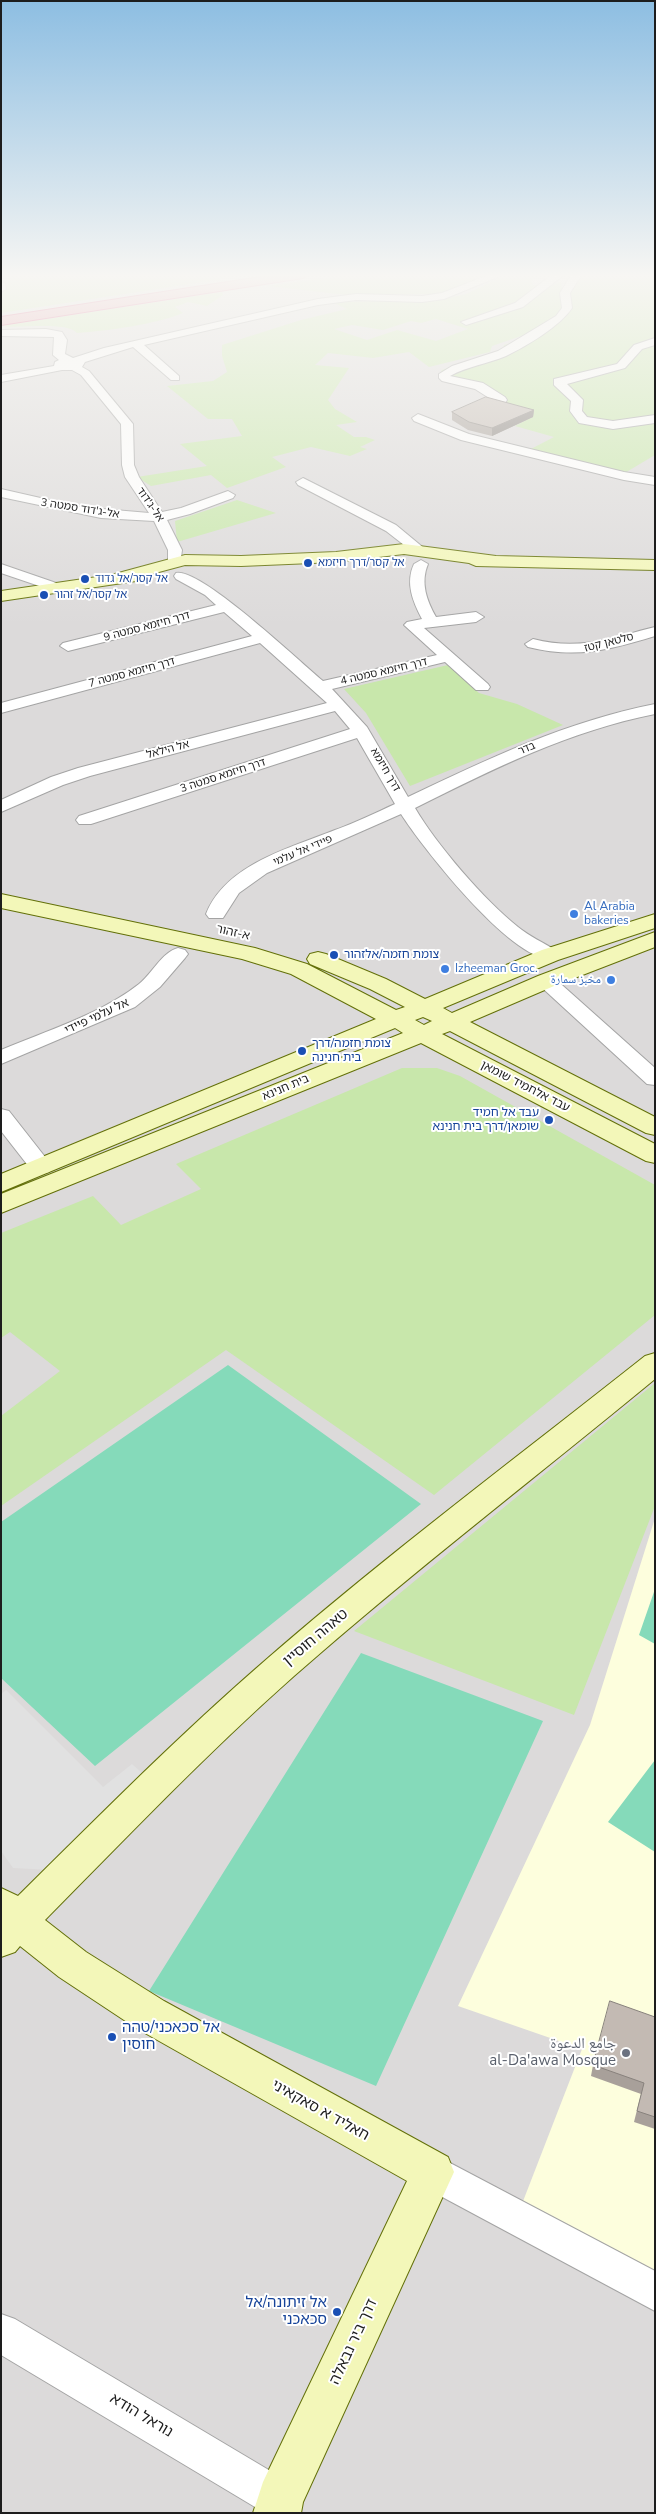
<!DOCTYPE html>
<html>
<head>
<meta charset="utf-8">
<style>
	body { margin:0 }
	#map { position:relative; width:656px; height:2514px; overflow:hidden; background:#eeebe4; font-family:"Nunito Sans",sans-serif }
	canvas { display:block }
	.frame { position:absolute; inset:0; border:2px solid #1d1d1d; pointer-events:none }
</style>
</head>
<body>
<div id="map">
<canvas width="656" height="2514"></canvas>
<div class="frame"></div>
</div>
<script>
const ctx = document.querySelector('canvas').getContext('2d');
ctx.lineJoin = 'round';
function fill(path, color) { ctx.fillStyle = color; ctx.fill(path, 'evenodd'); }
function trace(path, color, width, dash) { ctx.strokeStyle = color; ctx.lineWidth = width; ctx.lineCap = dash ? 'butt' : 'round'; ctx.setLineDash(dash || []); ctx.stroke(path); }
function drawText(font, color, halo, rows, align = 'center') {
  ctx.font = font + ' "Nunito Sans","Noto Naskh Arabic","Noto Sans Hebrew",sans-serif'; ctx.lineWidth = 4; ctx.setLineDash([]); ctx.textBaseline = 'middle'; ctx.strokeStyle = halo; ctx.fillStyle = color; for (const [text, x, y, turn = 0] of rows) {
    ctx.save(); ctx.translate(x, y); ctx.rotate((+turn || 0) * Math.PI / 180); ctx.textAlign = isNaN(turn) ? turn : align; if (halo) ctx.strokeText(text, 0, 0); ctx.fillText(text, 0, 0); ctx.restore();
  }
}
fill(new Path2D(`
	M 1,274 L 655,274 L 655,2513 L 1,2513 Z`), '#dcdada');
fill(new Path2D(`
	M 655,1518 L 655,2279 L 520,2209 L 582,2049 L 458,2006 L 590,1725 Z`), '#fdfedd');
fill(new Path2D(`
	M 6,274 L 255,274 L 1,313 L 1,292 L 7,286 L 9,279 Z
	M 352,274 L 488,274 L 451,292 L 438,294 L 347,295 L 268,286 Z
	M 508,274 L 535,274 L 532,281 L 533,285 L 546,287 L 561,282 L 564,304 L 563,290 L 568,274 L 655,274 L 655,455 L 623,474 L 527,451 L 554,437 L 515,426 L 532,417 L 507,410 L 482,385 L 438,377 L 442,370 L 503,350 L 504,345 L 523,340 L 524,335 L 492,346 L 490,352 L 429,367 L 409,352 L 373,358 L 328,353 L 315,365 L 349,368 L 328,400 L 335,409 L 357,422 L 336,425 L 354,437 L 366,437 L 375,440 L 360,447 L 367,449 L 350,456 L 311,447 L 272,457 L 286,467 L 227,488 L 211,475 L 151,486 L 137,477 L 207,466 L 180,444 L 242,436 L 232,419 L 208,419 L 167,386 L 213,381 L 227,372 L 222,356 L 222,345 L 301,320 L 347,309 L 332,302 L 438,300 L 466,294 ZM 436,319 L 468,329 L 436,341 L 397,330 L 367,340 L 334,329 L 352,325 L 383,330 L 411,321 L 421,323 Z
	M 222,292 L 223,295 L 207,306 L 188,302 L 175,307 L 183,313 C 157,324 107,331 77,333 C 66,321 19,329 1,326 Z
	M 237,500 L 276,513 L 177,542 L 175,521 Z
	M 448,665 L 479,693 L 517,704 L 563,725 L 410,786 L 366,713 L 344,689 Z
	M 402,1068 L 437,1068 L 460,1076 L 655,1185 L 655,1315 L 434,1495 L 226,1350 L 1,1506 L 1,1416 L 60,1371 L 10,1332 L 1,1338 L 1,1233 L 93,1196 L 121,1225 L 201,1189 L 176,1164 Z
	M 655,1383 L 655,1506 L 574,1715 L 354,1631 Z`), '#c8e7ab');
fill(new Path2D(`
	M 228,1365 L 421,1504 L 95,1766 L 1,1678 L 1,1522 Z
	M 655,1589 L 655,1644 L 639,1635 Z
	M 361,1653 L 543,1721 L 376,2086 L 149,1991 Z
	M 655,1760 L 655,1852 L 608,1822 Z`), '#85daba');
fill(new Path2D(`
	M 6,1690 L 103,1787 L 132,1764 L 148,1778 L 52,1870 L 13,1868 L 1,1851 L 1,1694 Z`), '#e1e1e1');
const street = new Path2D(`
	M 491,274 L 505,274 L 444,299 L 422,302 L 356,300 L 318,305 L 144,345 L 179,376 L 179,380 L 171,380 L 133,347 L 85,362 L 82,367 L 89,371 L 133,424 L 134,465 L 139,477 L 162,512 L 181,508 L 228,491 L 235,495 L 233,498 L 190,514 L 167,520 L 182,550 L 180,564 L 175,565 L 168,561 L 168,550 L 154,521 L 101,518 L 1,497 L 1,489 L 80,507 L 149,513 L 125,477 L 122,465 L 121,424 L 81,375 L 72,370 L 62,370 L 1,382 L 1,375 L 54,366 L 55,362 L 59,360 L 53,355 L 54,337 L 1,336 L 1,330 L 46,329 L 62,332 L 67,340 L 65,354 L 73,358 L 104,348 L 318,299 L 356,294 L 422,296 L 442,293 Z
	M 553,274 L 565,274 L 523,307 L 466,325 L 461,322 L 515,303 Z
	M 572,274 L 582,274 L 570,293 L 572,308 C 560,326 527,346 506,356 C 487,364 468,366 450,376 L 483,383 L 505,397 L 507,400 L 505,403 L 497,403 L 475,389 L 442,381 L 439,378 L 439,374 L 452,366 L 498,351 L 556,316 L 562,308 L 560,293 Z
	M 1,282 L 5,283 L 6,289 L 1,292 Z
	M 655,338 L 655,345 L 642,349 L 625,368 L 567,384 L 583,400 L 582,411 L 587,417 L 613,421 L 655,415 L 655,423 L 613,429 L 579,423 L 570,411 L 571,401 L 554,385 L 554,379 L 617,364 L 634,345 Z
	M 418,414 L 469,434 L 624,472 L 655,477 L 655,485 L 624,480 L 461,440 L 414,421 L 412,418 Z
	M 303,478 L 396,525 L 425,549 L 423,552 L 413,552 L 386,531 L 298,485 L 296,482 Z
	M 421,560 L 428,564 C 420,583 427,601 436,617 L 476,612 L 484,617 L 476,622 L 424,628 L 488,684 L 490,687 L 488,690 L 476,690 L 445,662 L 332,689 L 367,727 L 408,797 C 490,758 565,722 655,704 L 655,714 C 569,731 493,769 415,808 C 436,844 484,900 518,927 C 529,936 544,943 557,951 L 560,955 L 557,959 C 517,969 422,847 401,814 L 267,873 L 239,893 L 223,918 L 209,918 L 206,914 C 226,864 290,848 335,830 C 355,823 375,813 395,804 L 357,738 L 91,824 L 79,824 L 76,820 L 79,816 L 350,729 L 335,711 L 90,776 L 63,785 L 1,812 L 1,800 L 51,777 L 78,768 L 327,703 L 260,643 L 1,713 L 1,703 L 252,636 L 224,612 L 68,651 L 60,646 L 63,643 L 216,605 L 205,595 L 176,579 L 174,576 L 176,573 C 200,567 300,662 323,681 L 437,655 L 404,625 L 407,622 L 422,619 C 413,602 405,583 414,564 Z
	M 1,564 L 62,585 L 64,588 L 57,592 L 1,573 Z
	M 655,627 L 655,636 C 609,650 576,659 528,647 L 525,644 L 533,639 C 580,651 610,638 655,627 Z
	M 178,948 L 185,950 L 188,954 L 185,958 L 160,987 L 135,1007 L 1,1064 L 1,1050 C 46,1031 101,1014 139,984 C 152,974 162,952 178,948 Z
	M 546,975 L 553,977 L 655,1068 L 655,1085 L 647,1084 L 539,985 L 536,981 L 539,977 Z
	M 1,1109 L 9,1111 L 49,1162 L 52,1167 L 49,1172 L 41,1174 L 33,1172 L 1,1131 Z
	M 433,2154 L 655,2271 L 655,2311 L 420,2185 L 415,2172 L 420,2159 Z
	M 1,2314 L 15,2319 L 294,2485 L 300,2499 L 295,2513 L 265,2513 L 1,2355 Z`);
const secondary = new Path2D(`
	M 404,544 L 496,556 L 655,560 L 655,570 L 476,566 L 469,563 L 404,554 L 336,562 L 241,566 L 185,565 L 144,576 L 142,580 L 136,581 L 1,601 L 1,591 L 111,575 L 185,555 L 241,556 L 336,552 Z
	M 1,894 L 255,948 L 307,964 L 396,1010 L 405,1007 L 370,989 L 310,964 L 307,959 L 310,954 L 318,952 L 326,954 L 386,979 L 425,999 L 542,950 L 655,914 L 655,928 L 558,960 L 443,1008 L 452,1013 L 538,976 L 655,932 L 655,947 L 554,986 L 470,1022 L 655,1117 L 655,1135 L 646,1133 L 450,1031 L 442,1034 L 655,1144 L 655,1163 L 646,1161 L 421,1043 L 1,1213 L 1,1194 L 403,1033 L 395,1028 L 1,1192 L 1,1174 L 376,1019 L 291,974 L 242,959 L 1,908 ZM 423,1017 L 432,1021 L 424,1025 L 415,1020 Z
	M 655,1353 L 655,1379 C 535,1478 411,1573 294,1676 C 207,1753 127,1837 45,1920 L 86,1952 L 164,2001 L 448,2157 L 454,2172 L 303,2502 L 301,2513 L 253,2513 L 263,2482 L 407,2181 L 136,2028 L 59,1977 L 20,1946 L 15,1952 L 1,1957 L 1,1888 L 18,1896 C 100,1815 181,1733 268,1658 C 390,1552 519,1456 645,1356 Z`);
const highway = new Path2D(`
	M 280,274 L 309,274 L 303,278 L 1,325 L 1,317 Z`);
trace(street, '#a4a4a4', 2);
trace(secondary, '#637009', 2);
trace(highway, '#d22b62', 2);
fill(street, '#fff');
fill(secondary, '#f3f7b9');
fill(highway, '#e38e9d');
fill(new Path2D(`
	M 534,410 L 533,417 L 492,436 L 468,430 L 452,420 L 452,412 Z
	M 655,2017 L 655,2129 L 634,2122 L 641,2094 L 591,2076 L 593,2065 Z`), '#a8a09a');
fill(new Path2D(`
	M 534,410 L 533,417 L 492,436 L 492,428 Z`), '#88827d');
const building = new Path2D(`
	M 486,397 L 534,410 L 492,428 L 469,422 L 452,412 Z
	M 610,2001 L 655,2017 L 655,2117 L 637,2111 L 644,2083 L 593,2065 Z`);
fill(building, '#c3bab3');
trace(building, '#88827d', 1);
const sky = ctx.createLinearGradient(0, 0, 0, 626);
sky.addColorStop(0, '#8dbee2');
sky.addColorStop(0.44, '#f7f6f3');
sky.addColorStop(1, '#f7f6f300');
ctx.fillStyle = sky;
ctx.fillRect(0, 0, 656, 626);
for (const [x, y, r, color] of [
	[308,563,5,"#1a4fb4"],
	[85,579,5,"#1a4fb4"],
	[44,595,5,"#1a4fb4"],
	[574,914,5,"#3f7fe0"],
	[334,955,5,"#1a4fb4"],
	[445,969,5,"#3f7fe0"],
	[611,980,5,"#3f7fe0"],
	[302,1051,5,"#1a4fb4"],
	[549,1120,5,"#1a4fb4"],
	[112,2037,5,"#1a4fb4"],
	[626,2053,5,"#6b7280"],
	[337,2312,5,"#1a4fb4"]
]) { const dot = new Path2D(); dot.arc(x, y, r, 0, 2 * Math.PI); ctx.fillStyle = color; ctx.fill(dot); trace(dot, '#fff', 2); }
drawText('11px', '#1d1d1d', '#fff', [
	["אל-ג'דוד",150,505,55],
	["אל-ג'דוד סמטה 3",80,509,9],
	["דרך חיזמא סמטה 9",147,627,-15],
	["סלטאן קטז",609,643,-14],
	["דרך חיזמא סמטה 4",384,672,-13],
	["דרך חיזמא סמטה 7",132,673,-15],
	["בדר",527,749,-23],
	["אל הילאל",168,750,-15],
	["דרך חיזמא",385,770,60],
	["דרך חיזמא סמטה 3",223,776,-18],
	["פיידי אל עלמי",303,851,-23]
]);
drawText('11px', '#164399', '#fff', [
	["אל קסר/דרך חיזמא",318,563],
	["אל קסר/אל גדוד",95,579],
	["אל קסר/אל זהור",54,595]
], 'left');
drawText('12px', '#366cbe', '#fff', [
	["Al Arabia",584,907],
	["bakeries",584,921],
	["Izheeman Groc.",455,969],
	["مخبز سمارة",601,980,"right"]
], 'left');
drawText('12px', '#1d1d1d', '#fff', [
	["א-זהור",233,933,13],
	["אל עלמי פיידי",97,1017,-25],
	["עבד אלחמיד שומאן",525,1087,27],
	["בית חנינא",286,1088,-23]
]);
drawText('12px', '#164399', '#fff', [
	["צומת חזמה/אלזהור",344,955],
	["צומת חזמה/דרך",312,1044],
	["בית חנינה",312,1058],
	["עבד אל חמיד",539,1113,"right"],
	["שומאן/דרך בית חנינא",539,1127,"right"]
], 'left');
drawText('15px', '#1d1d1d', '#fff', [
	["טאהה חוסיין",316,1638,-40],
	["חאליד א סאקאיני",320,2111,29],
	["דרך ביר נבאלה",354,2342,-65],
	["נוראל הודא",141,2416,31]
]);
drawText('15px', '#164399', '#fff', [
	["אל סכאכני/טהה",122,2028],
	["חוסין",122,2045],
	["אל זיתונה/אל",327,2303,"right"],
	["סכאכני",327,2320,"right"]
], 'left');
drawText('15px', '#5b616d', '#fff', [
	["جامع الدعوة",616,2044],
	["al-Da'awa Mosque",616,2061]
], 'right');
</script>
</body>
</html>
